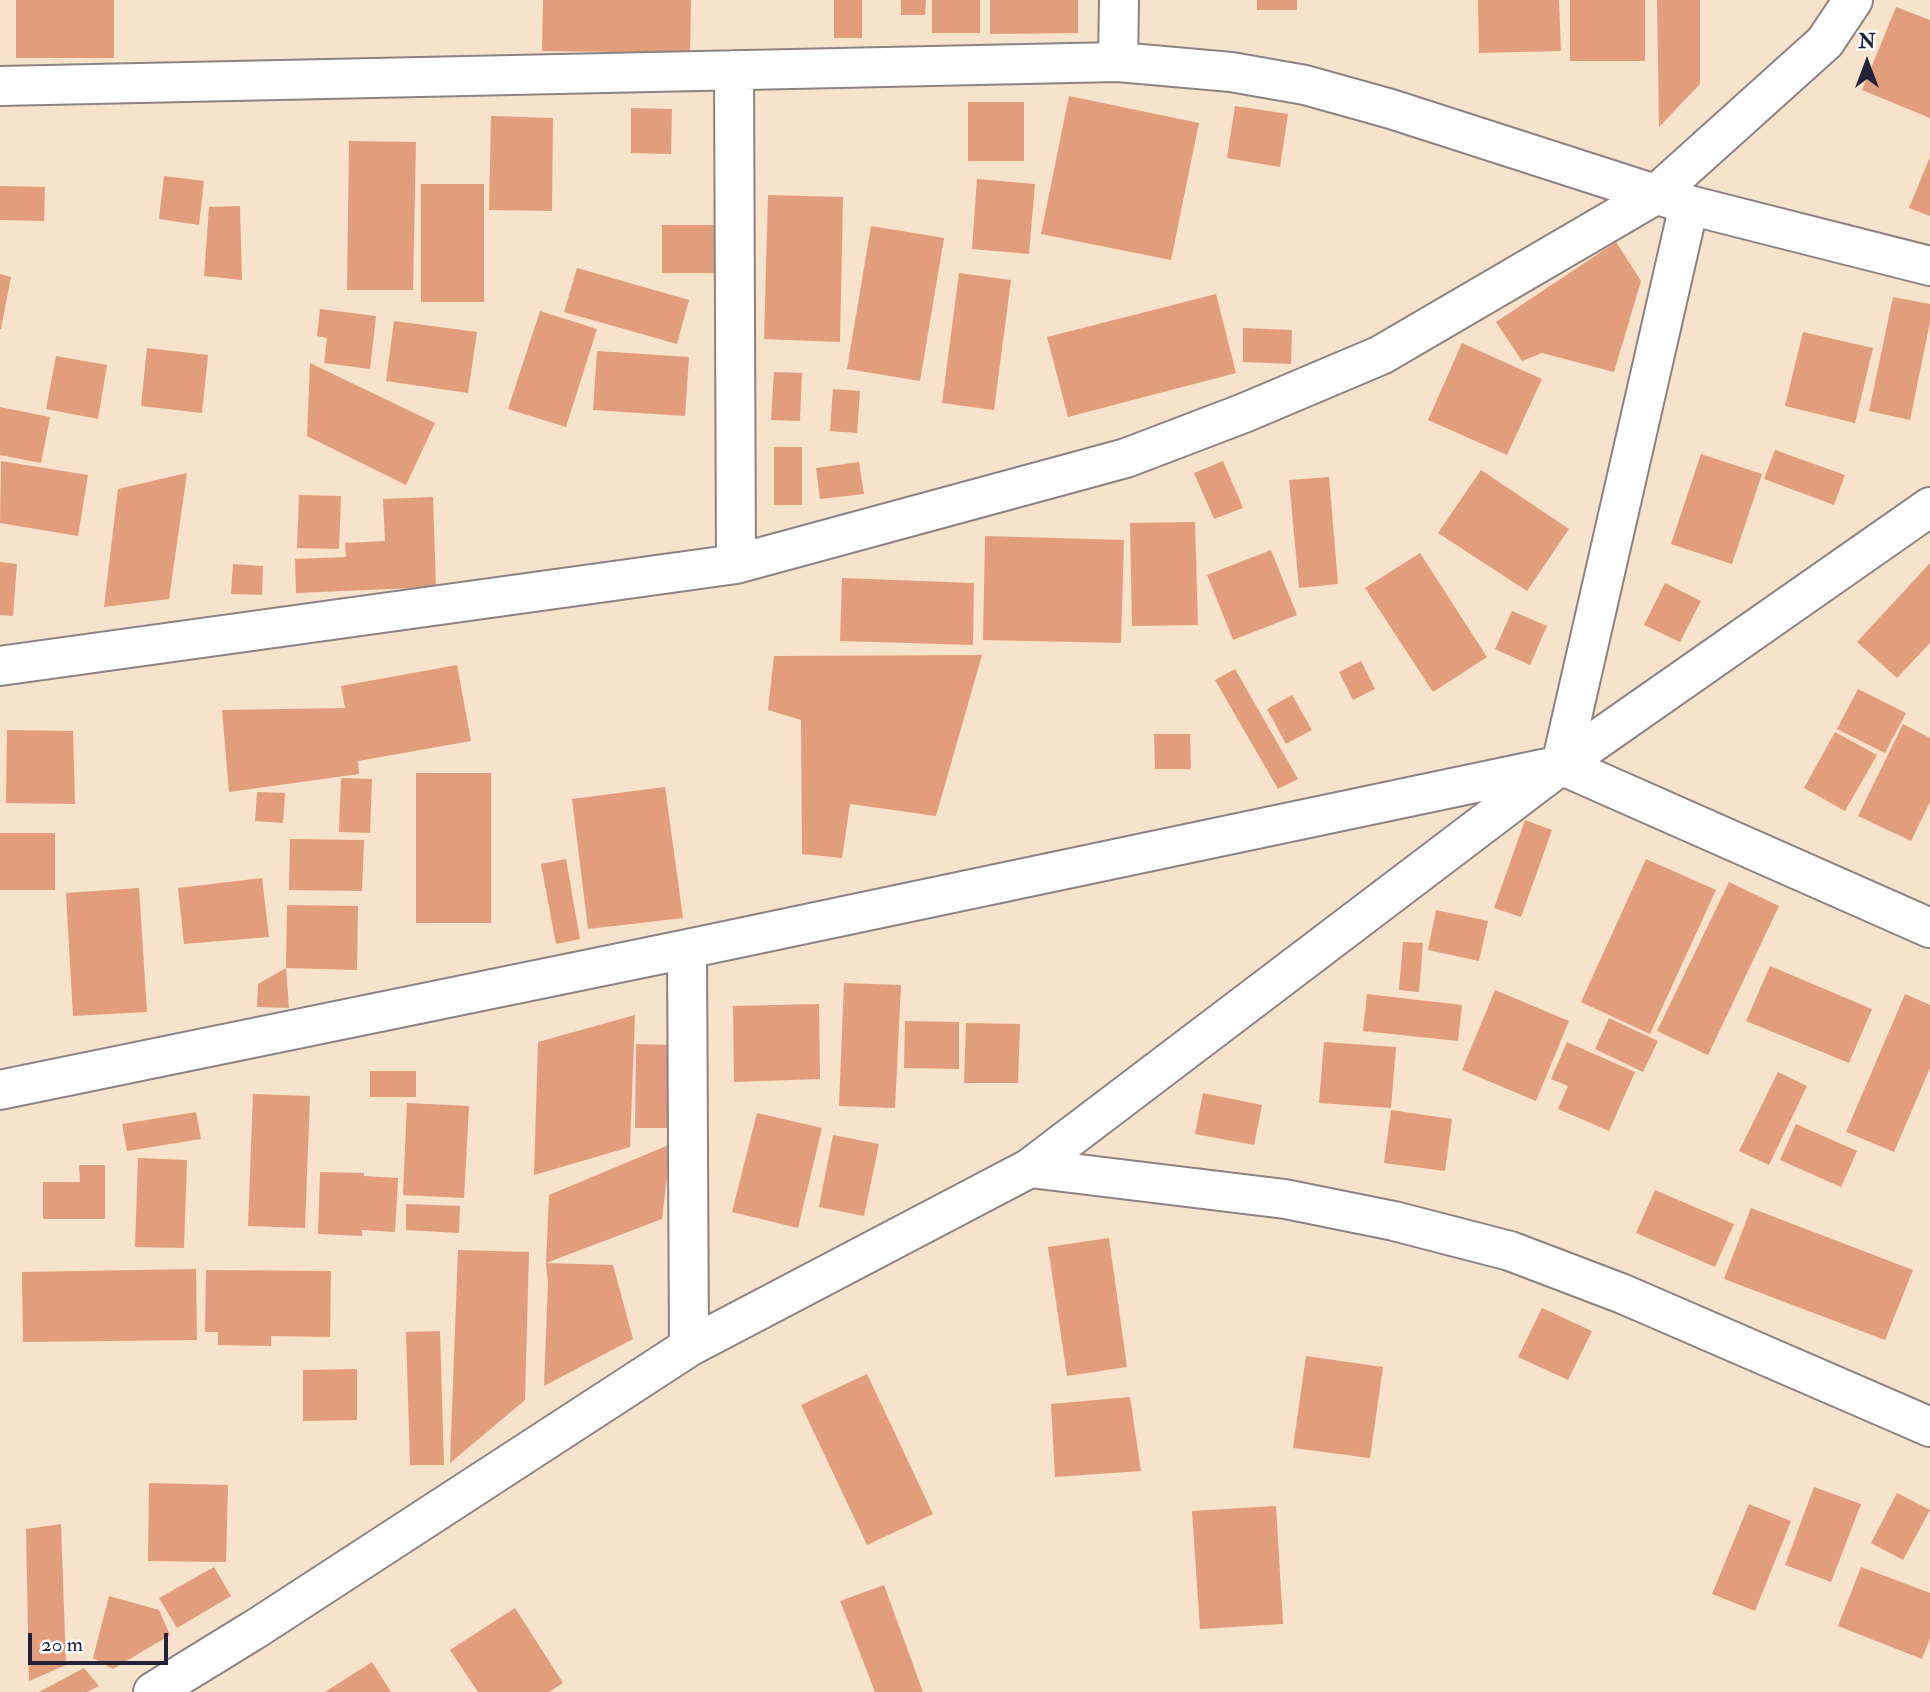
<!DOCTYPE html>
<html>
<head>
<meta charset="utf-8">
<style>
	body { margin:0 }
	#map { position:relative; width:1930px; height:1692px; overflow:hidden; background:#f7e2cb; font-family:"IM FELL Double Pica",serif }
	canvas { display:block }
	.north { position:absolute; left:1832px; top:28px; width:70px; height:70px; -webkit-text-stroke:5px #fff; paint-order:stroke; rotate:0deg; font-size:19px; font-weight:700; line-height:28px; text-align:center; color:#22223b }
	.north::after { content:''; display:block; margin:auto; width:24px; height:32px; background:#22223b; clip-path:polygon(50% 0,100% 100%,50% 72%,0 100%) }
	.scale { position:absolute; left:28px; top:1633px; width:140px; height:32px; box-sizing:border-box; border:4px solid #22223b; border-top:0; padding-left:9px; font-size:21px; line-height:24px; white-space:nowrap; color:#22223b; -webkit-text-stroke:5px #fff; paint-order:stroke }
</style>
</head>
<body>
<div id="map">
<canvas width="1930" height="1692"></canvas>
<div class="north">N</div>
<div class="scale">20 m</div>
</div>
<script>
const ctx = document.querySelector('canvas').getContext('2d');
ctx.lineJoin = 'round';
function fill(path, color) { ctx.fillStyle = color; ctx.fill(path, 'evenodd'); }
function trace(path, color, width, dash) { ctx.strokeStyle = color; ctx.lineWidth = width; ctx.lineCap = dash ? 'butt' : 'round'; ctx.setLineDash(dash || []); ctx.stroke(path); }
fill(new Path2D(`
	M 16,0 L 114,0 L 114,58 L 16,58 Z
	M 543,0 L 691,0 L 690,53 L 542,51 Z
	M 834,0 L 862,0 L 862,38 L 834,38 Z
	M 901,0 L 926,0 L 925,15 L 901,15 Z
	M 932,0 L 980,0 L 980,33 L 932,33 Z
	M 990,0 L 1078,0 L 1078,33 L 990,34 Z
	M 1257,0 L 1297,0 L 1297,10 L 1257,10 Z
	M 1478,0 L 1559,0 L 1561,51 L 1479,53 Z
	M 1570,0 L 1645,0 L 1645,61 L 1570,61 Z
	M 1657,0 L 1700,0 L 1700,84 L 1659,127 Z
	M 1896,7 L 1930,20 L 1930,118 L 1862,90 Z
	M 1069,96 L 1199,123 L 1171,260 L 1041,234 Z
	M 968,102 L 1024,102 L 1024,161 L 968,161 Z
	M 1235,106 L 1288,114 L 1280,167 L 1227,158 Z
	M 631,108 L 672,109 L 671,154 L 631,153 Z
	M 491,116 L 553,118 L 552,211 L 489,210 Z
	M 349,141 L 416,142 L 413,290 L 347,290 Z
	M 1930,157 L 1930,216 L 1909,208 Z
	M 164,176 L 204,181 L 199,225 L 159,219 Z
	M 977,179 L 1035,184 L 1029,254 L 972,249 Z
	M 421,184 L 484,184 L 484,302 L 421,302 Z
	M 0,186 L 45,187 L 44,221 L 0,220 Z
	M 768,195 L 843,197 L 840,342 L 764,339 Z
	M 240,206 L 242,280 L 204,276 L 209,207 Z
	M 662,225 L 718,225 L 719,273 L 662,273 Z
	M 871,226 L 944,238 L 920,381 L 847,369 Z
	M 1616,242 L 1641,281 L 1614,372 L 1542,353 L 1522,361 L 1496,322 Z
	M 577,268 L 689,300 L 677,344 L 564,312 Z
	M 959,273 L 1011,280 L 994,410 L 942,403 Z
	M 0,274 L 11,277 L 1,329 L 0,329 Z
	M 1216,294 L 1236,373 L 1068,417 L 1047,337 Z
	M 1893,297 L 1930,304 L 1930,322 L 1910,420 L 1869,411 Z
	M 320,309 L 376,316 L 370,369 L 324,363 L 327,338 L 317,336 Z
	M 540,311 L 597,329 L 566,427 L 508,409 Z
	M 394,321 L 477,332 L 468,393 L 386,381 Z
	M 1243,328 L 1292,330 L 1291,364 L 1243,362 Z
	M 1803,332 L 1873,348 L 1855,423 L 1785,406 Z
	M 1462,343 L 1542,379 L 1507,455 L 1428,420 Z
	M 147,348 L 208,355 L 202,413 L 141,406 Z
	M 597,351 L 689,357 L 685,416 L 593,410 Z
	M 56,356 L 107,365 L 98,419 L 46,409 Z
	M 310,363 L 435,423 L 406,485 L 307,436 Z
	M 774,372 L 802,373 L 800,421 L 771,420 Z
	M 833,389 L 860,391 L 857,433 L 830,431 Z
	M 0,407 L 50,417 L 41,463 L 0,455 Z
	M 774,447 L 802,447 L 802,505 L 774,505 Z
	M 1775,450 L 1845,475 L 1834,505 L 1764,479 Z
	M 1701,454 L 1762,474 L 1732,564 L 1671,544 Z
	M 1,461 L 88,475 L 78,536 L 0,523 Z
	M 1223,461 L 1243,508 L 1214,519 L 1194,473 Z
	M 859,462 L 864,494 L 820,499 L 816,468 Z
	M 1481,470 L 1569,529 L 1527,591 L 1438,533 Z
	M 187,473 L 169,599 L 104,607 L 118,489 Z
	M 1329,477 L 1338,584 L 1299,588 L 1289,480 Z
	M 299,495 L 341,496 L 339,549 L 297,548 Z
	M 433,497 L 436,587 L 296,593 L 295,559 L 346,557 L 345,543 L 385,541 L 383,499 Z
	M 1195,522 L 1198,625 L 1132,626 L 1130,523 Z
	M 985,536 L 1124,540 L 1121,643 L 983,640 Z
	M 1271,550 L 1297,615 L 1233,640 L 1207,575 Z
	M 1420,553 L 1487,657 L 1433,692 L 1365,588 Z
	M 0,562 L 17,564 L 13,616 L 0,615 Z
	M 1930,563 L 1930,643 L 1897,678 L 1857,642 Z
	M 233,564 L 263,566 L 262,595 L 231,594 Z
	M 842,578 L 974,583 L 973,645 L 840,641 Z
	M 1665,583 L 1701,601 L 1680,642 L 1644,625 Z
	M 1512,611 L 1547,626 L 1530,665 L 1495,649 Z
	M 982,655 L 936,816 L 850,804 L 842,858 L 802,854 L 801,720 L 768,710 L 774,656 Z
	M 1361,661 L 1375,689 L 1353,700 L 1339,672 Z
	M 457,665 L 471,741 L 358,761 L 359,774 L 229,792 L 222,710 L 345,708 L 341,686 Z
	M 1235,669 L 1298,779 L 1278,789 L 1215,680 Z
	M 1858,689 L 1906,713 L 1885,753 L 1837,729 Z
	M 1292,695 L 1312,730 L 1286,744 L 1267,709 Z
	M 1903,724 L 1930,738 L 1930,802 L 1911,841 L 1858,816 Z
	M 7,730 L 73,731 L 75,804 L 6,803 Z
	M 1835,732 L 1877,755 L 1845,811 L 1804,788 Z
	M 1154,734 L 1190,734 L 1191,769 L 1155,769 Z
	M 416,773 L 491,773 L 491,923 L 416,923 Z
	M 341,778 L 372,779 L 370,833 L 339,832 Z
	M 665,787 L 683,918 L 588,929 L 572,799 Z
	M 257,792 L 285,793 L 283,823 L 255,821 Z
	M 1525,820 L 1552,830 L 1521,917 L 1494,908 Z
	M 0,833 L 55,833 L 55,890 L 0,890 Z
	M 290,839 L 364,840 L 362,891 L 289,890 Z
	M 566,859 L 580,939 L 556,944 L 541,864 Z
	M 1646,859 L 1716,890 L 1650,1034 L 1581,1002 Z
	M 262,878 L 269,937 L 184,944 L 178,888 Z
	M 1729,882 L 1779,906 L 1708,1055 L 1657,1031 Z
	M 139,888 L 147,1012 L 73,1016 L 66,893 Z
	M 287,905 L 358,906 L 357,970 L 286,968 Z
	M 1436,910 L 1488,921 L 1479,961 L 1428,950 Z
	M 1403,942 L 1423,943 L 1419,992 L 1399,990 Z
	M 1770,966 L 1872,1009 L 1849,1063 L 1746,1021 Z
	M 286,968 L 289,1008 L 257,1007 L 258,984 Z
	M 844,983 L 901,985 L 895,1108 L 839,1106 Z
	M 1495,990 L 1569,1021 L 1536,1101 L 1462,1070 Z
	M 1367,994 L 1462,1005 L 1458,1041 L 1363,1031 Z
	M 1905,994 L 1930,1005 L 1930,1068 L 1894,1152 L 1846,1132 Z
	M 819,1004 L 820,1079 L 734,1082 L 733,1006 Z
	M 635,1015 L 630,1147 L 534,1175 L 538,1042 Z
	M 1609,1018 L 1658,1041 L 1643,1072 L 1595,1049 Z
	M 905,1021 L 959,1022 L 959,1069 L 904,1068 Z
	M 966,1023 L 1020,1024 L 1018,1083 L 964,1083 Z
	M 1324,1042 L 1396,1047 L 1391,1108 L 1319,1103 Z
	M 1567,1042 L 1635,1072 L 1609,1131 L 1558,1109 L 1568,1086 L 1551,1079 Z
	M 636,1044 L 673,1045 L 672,1128 L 635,1128 Z
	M 370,1071 L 416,1071 L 416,1097 L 370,1097 Z
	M 1778,1072 L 1807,1086 L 1769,1165 L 1739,1151 Z
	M 1203,1093 L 1262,1105 L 1254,1145 L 1195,1134 Z
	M 253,1094 L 310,1096 L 305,1228 L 248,1226 Z
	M 407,1103 L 469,1106 L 464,1198 L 403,1195 Z
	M 1391,1110 L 1452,1119 L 1445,1171 L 1384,1163 Z
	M 196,1112 L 201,1139 L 127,1151 L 122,1124 Z
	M 757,1113 L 822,1128 L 798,1228 L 732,1212 Z
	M 1796,1124 L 1857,1151 L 1841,1187 L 1780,1160 Z
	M 833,1135 L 879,1144 L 864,1216 L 819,1207 Z
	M 671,1144 L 662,1219 L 546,1263 L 613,1265 L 633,1339 L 544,1386 L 548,1283 L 546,1263 L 549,1195 Z
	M 138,1158 L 187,1160 L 184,1248 L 135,1247 Z
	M 79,1165 L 105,1165 L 105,1219 L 43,1219 L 43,1182 L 80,1182 Z
	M 320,1172 L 364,1173 L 364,1176 L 398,1178 L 395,1232 L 362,1230 L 362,1236 L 318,1234 Z
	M 1655,1190 L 1734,1224 L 1715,1267 L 1636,1233 Z
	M 406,1204 L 460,1206 L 459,1233 L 406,1230 Z
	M 1751,1208 L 1913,1270 L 1885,1340 L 1724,1279 Z
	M 1109,1238 L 1127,1367 L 1067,1376 L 1048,1247 Z
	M 458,1250 L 529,1252 L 525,1400 L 450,1463 Z
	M 196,1269 L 197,1340 L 23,1342 L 22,1272 Z
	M 206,1270 L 331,1271 L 330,1337 L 271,1336 L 271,1346 L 218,1345 L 218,1332 L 205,1332 Z
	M 1542,1308 L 1592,1331 L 1568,1380 L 1518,1357 Z
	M 440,1331 L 444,1465 L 410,1465 L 406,1332 Z
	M 1306,1356 L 1383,1367 L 1370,1458 L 1293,1448 Z
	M 357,1369 L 357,1420 L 303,1421 L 303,1370 Z
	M 867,1374 L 933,1514 L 867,1545 L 801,1405 Z
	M 1130,1397 L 1141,1471 L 1055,1477 L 1051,1404 Z
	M 149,1483 L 228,1485 L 226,1562 L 148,1561 Z
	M 1814,1487 L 1861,1504 L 1831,1582 L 1785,1565 Z
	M 1897,1493 L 1930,1510 L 1903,1560 L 1871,1543 Z
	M 1749,1504 L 1791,1521 L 1755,1611 L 1712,1594 Z
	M 1276,1506 L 1283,1624 L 1200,1629 L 1192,1511 Z
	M 61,1524 L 66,1665 L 29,1681 L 26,1529 Z
	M 214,1567 L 231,1596 L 177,1628 L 159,1598 Z
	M 1861,1567 L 1930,1593 L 1930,1638 L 1922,1659 L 1838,1626 Z
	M 884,1585 L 923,1692 L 875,1692 L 840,1601 Z
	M 109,1596 L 159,1610 L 170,1635 L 113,1669 L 93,1658 Z
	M 515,1608 L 563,1683 L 549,1692 L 478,1692 L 450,1650 Z
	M 372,1662 L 391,1692 L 325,1692 Z
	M 84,1668 L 99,1686 L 87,1692 L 39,1692 Z`), '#e29e7b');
const street = new Path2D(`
	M 1118,62 L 1119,0
	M 734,70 L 736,564
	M 0,86 L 1118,62 L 1231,72 L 1305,85 L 1391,109 L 1689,205 L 1930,266
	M 0,666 L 736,564 L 1126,458 L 1244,413 L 1381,355 L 1655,195 L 1825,42 L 1853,0
	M 1561,765 L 1689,205
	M 687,949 L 689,1347
	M 0,1090 L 687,949 L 1561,765 L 1930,928
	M 1030,1168 L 1285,1199 L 1394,1221 L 1510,1251 L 1623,1294 L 1930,1427
	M 153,1692 L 257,1628 L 689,1347 L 1030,1168 L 1561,765 L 1930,507`);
trace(street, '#8c8283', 42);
trace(street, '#fff', 38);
</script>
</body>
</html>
